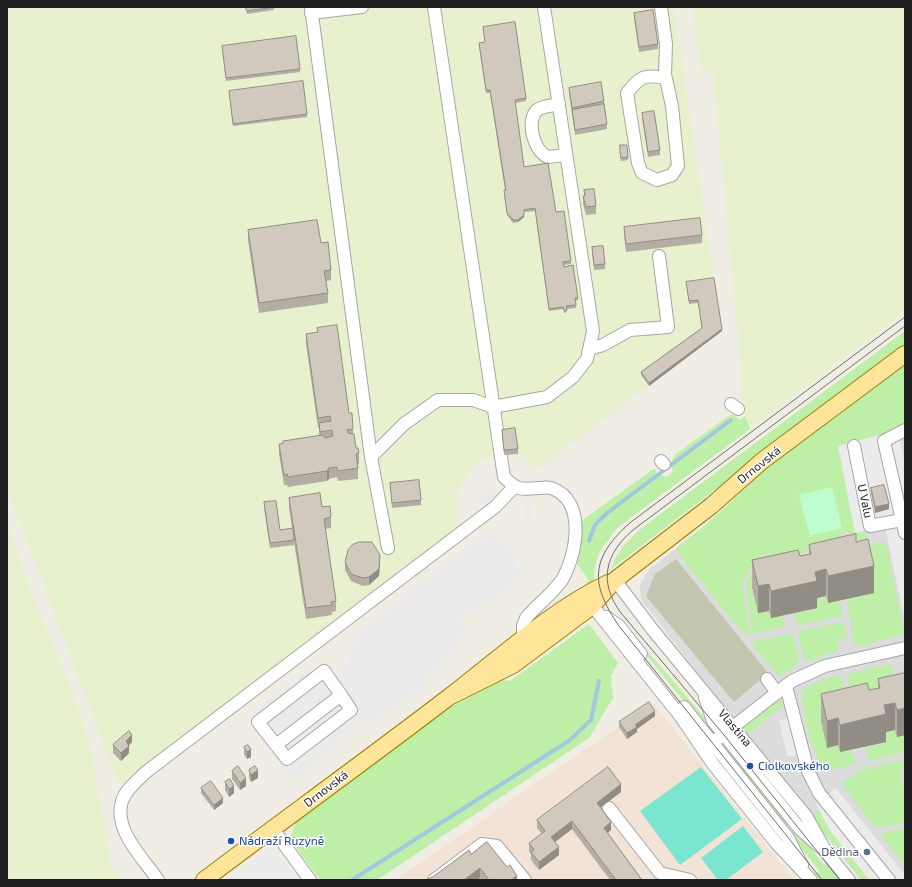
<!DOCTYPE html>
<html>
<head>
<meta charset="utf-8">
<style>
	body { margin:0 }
	#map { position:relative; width:912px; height:887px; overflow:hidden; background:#f0eee4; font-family:"Exo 2",sans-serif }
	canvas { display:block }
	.frame { position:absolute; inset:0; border:8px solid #1f1f1f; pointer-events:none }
</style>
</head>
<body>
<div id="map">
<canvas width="912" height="887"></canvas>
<div class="frame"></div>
</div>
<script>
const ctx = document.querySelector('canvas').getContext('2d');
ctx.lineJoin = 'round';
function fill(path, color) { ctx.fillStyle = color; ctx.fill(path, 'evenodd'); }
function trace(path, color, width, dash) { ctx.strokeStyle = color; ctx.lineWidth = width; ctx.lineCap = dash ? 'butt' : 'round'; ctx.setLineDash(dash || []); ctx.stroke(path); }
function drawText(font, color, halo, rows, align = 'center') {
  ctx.font = font + ' "Exo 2",sans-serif'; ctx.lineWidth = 3; ctx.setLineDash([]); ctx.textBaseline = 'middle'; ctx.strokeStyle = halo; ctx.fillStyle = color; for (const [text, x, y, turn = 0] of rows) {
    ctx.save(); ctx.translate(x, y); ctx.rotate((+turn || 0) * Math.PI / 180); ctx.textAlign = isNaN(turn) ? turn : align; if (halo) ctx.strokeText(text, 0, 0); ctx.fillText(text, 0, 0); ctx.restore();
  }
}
fill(new Path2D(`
	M 905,378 L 905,880 L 858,880 L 641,600 L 640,585 L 649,569 Z`), '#dddcdc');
fill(new Path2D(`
	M 653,703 L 794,880 L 395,880 Z`), '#f3e3d6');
fill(new Path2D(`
	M 676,559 L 768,673 L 734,702 L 646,596 L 655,574 Z`), '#c2c6af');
fill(new Path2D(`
	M 7,7 L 674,7 L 714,280 L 722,331 L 538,469 L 527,459 L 513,455 L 493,456 L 472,468 L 460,486 L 456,497 L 456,513 L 460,528 L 119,785 L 7,489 Z
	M 692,7 L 905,7 L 905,312 L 750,429 L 741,399 L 740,357 L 713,71 L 701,72 Z
	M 7,522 L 38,609 L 74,695 L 91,750 L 111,869 L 124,880 L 7,880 Z`), '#e8f1ce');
fill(new Path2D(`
	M 905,331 L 905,345 L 611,569 C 617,549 631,537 647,524 Z
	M 905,364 L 905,425 L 898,426 L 883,434 L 838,447 L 855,533 L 865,531 L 867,539 L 854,542 L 851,540 L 850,532 L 842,533 L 843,543 L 841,544 L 764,561 L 752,569 L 742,581 L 750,635 L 745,635 L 685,563 L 676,548 L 709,522 L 771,464 Z
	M 730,415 L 734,415 L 740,420 L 745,416 L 750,429 L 617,528 L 600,551 L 595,565 L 594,582 L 588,586 L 586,583 L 589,580 L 574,560 L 581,525 L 584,519 L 652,470 L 655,469 L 657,474 L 667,477 L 672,472 L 672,460 L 676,454 Z
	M 882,542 L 887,545 L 904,634 L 857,647 L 854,643 L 847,599 L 873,593 L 834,552 Z
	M 758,568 L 752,587 L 758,613 L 769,611 L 783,615 L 785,627 L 752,634 L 746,582 Z
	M 826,596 L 828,603 L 840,601 L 843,616 L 797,626 L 795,613 L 817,608 L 815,599 Z
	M 844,622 L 848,644 L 845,637 L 838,638 L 839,647 L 838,651 L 811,660 L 804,659 L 798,631 Z
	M 589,624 L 618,663 L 611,676 L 613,698 L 589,738 L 377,880 L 320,880 L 290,839 L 296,822 L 447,709 L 502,680 L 510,681 Z
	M 793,633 L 799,664 L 781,676 L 778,675 L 752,644 L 753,641 Z
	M 637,639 L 713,727 L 708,731 L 635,641 Z
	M 891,664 L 901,701 L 874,696 L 872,689 L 851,693 L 847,676 L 849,673 Z
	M 836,676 L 841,677 L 842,679 L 850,714 L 838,745 L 840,752 L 851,749 L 855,763 C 848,765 837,770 830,769 C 810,765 805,713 801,696 C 804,683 824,679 836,676 Z
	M 777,701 L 784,702 L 783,706 L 746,735 L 743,726 Z
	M 895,730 L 897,737 L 905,735 L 905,752 L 868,761 L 865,746 L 886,742 L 884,733 Z
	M 905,759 L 900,775 L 905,797 L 905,823 L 875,828 L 841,783 L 862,770 Z
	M 740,760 L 790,823 L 784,827 L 734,764 Z
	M 818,810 L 871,880 L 862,880 L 810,816 Z
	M 905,828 L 905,865 L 880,834 Z
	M 795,829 L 824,865 L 828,862 L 842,880 L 820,880 L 815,874 L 819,871 L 790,834 Z`), '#bdefa6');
fill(new Path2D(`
	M 832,487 L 842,528 L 810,536 L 799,495 Z`), '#befece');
fill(new Path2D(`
	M 701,767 L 742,819 L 680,865 L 640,811 Z
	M 743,826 L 763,852 L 726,880 L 718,880 L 701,858 Z`), '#7be6cf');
fill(new Path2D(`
	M 897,426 L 905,463 L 904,617 L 885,527 L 855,533 L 838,446 L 883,434 Z
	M 493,487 L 500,494 L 487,509 L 479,502 Z
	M 524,500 L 534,500 L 533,522 L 523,522 Z
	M 489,535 L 502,539 L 524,576 L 458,623 L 465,631 L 451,652 L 423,684 L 370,726 L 364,717 L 292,782 L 247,717 L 307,671 L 316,675 L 335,676 L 350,662 L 344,654 L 358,643 L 355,637 L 422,583 Z
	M 788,718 L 797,755 L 787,757 L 779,720 Z
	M 836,788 L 905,875 L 905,880 L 869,880 L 829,829 L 816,804 Z
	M 825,835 L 861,880 L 856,880 L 822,838 Z
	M 269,851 L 284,858 L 299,880 L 229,880 L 231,876 Z`), '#ebebeb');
trace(new Path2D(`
	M 589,541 L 595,525 L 607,513 L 731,420
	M 352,880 L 570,740 L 591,720 L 599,681`), '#a1c8e2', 4);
const minor = new Path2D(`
	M 311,7 L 371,457 L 388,548
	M 434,7 L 504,477 C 517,490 520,490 539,488 C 543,488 547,487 551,488 C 587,500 577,554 562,580 C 553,593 537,605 526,618 L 523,626 L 523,639
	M 661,7 L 666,44 L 665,74 L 672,106 L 678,166 L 672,175 L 657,180 L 642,173 L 638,163 L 627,93 C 641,76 644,74 666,78
	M 311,13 L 362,7
	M 559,104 C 551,106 543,106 537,110 C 526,120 533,151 548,157 L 566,155
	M 589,349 L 603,345 L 630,330 L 668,327 L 659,256
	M 731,404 L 738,409
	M 905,430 L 884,441 L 905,533
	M 854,446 L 870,526 L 902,520
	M 371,457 L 404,424 L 438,400 L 473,400 L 493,407 L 547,397 L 573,377 L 587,359 L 593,331 L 544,7
	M 661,461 L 664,464
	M 615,580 L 652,629 L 806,816 L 826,852 L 849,880
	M 587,599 L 681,717 L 713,764 L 777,844 L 811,880
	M 606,617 L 619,626 L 641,654
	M 767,679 L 777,693
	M 786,686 L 808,771 L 819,793 L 889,880
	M 705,697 L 713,721 L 800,829 L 819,846
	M 684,707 L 788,838 L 802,865
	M 276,745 L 258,722 L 324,671 L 341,695 L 276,745 L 287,759 L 351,710 L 341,695
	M 706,748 L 792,681 L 825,666 L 905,648
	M 609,808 L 660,873 L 690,880
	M 273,829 L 310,880
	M 158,880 C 143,858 113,830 122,801 C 126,789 138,780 146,772 L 495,507 L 514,487
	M 434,880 L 482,844 L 497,846 L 525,880`);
const major = new Path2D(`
	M 449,697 L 513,665 L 592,606 L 615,580 L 711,506 L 762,461 L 905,354
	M 204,880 C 285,819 368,759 449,697 C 500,658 550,611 608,583`);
trace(minor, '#a6a6a6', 14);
trace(major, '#998100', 18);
trace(minor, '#fff', 12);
trace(major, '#ffe59a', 16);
trace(new Path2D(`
	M 822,880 L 619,626 C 589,583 591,557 631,522 L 905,317
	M 840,880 L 724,735 L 621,613 C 598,582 605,554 633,530 L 905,326`), '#6d6d6d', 1);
fill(new Path2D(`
	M 246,7 L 274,7 L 274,10 L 247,14 Z
	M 634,13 L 658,44 L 658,49 L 639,52 L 634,18 Z
	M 483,27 L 526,98 L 526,101 L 515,103 L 524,167 L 556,212 L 571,261 L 571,264 L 563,265 L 564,267 L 578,298 L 578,300 L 575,301 L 576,308 L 566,309 L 567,312 L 564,313 L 563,309 L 549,311 L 535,211 L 524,212 L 524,217 L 518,222 L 513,223 L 507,215 L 504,193 L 504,190 L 505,190 L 490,93 L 486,93 L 479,46 L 479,43 L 485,42 Z
	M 222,46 L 300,69 L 300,72 L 226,81 Z
	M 569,88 L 604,101 L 607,124 L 607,129 L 575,135 L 569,93 Z
	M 229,91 L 307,114 L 307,117 L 233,126 Z
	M 642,113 L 660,150 L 660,155 L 648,157 L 642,118 Z
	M 620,145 L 628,157 L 628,160 L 621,161 Z
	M 584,190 L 596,206 L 596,214 L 586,215 L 583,204 L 583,196 L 584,196 Z
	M 624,227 L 702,235 L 702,243 L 626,252 L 624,235 Z
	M 248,230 L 321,243 L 331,270 L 331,280 L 326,281 L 328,293 L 328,303 L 259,313 L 248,240 Z
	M 592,247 L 605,264 L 605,269 L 594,270 L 592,252 Z
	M 686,282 L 722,331 L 649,386 L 641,375 L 641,372 L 702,328 L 698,303 L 689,304 Z
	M 317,328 L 349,413 L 353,429 L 353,434 L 356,448 L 359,453 L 359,464 L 358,464 L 358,479 L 338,481 L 337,477 L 329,479 L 327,481 L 288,487 L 287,485 L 284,485 L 279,454 L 279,444 L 319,436 L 319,428 L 318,428 L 306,344 L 306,334 L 317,332 Z
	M 502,430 L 518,449 L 518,454 L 504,455 L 502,435 Z
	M 390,483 L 421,500 L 421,505 L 392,508 Z
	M 871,488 L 889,509 L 875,513 L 871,493 Z
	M 289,498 L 322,507 L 331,517 L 331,528 L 325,529 L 336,601 L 336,611 L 332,612 L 332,615 L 306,619 L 294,542 L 294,545 L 270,548 L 264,508 L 264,502 L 280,530 L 292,528 L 289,508 Z
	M 856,542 L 874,593 L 828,603 L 826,596 L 817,598 L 817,608 L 771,618 L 769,611 L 758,613 L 752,587 L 752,560 L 800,556 L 809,554 L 809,545 Z
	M 345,562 L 380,563 L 379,576 L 369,585 L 363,586 L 351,581 L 345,570 Z
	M 905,673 L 905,735 L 897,737 L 895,730 L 886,732 L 886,742 L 840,752 L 838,745 L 827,748 L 821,721 L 821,694 L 869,690 L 878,688 L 878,679 Z
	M 655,716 L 637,729 L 637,732 L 627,739 L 619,727 L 619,722 Z
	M 132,742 L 129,745 L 129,753 L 121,761 L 113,753 L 113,745 Z
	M 244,747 L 251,757 L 247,759 L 244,755 Z
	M 249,770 L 258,778 L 251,782 L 249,778 Z
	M 232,771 L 246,786 L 240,790 L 232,779 Z
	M 225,782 L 234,793 L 229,797 L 225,790 Z
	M 201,788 L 223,803 L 214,810 L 201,793 Z
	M 621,792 L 600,808 L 611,830 L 608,833 L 642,880 L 610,880 L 572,829 L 555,842 L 559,855 L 539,870 L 531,860 L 531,854 L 529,851 L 529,843 L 542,834 L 537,828 L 537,820 Z
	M 471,854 L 507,867 L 517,880 L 482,880 L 480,878 L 434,876 Z`), '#b4ada3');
fill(new Path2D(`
	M 524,215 L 524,217 L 518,222 L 518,220 Z
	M 722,329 L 722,331 L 649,386 L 649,383 Z
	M 329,468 L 329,479 L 327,481 L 327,471 Z
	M 889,504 L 889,509 L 875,513 L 875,507 Z
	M 380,555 L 380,563 L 379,576 L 369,585 L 369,577 Z
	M 874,566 L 874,593 L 828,603 L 828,576 Z
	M 826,569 L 826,596 L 817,598 L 817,608 L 771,618 L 771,591 L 815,572 Z
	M 769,584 L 769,611 L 758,613 L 758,586 Z
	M 895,703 L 895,730 L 886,732 L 886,742 L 840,752 L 840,725 L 884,705 Z
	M 905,708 L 905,735 L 897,737 L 897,710 Z
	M 655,711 L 655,716 L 637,729 L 637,732 L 627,739 L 627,733 L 635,725 Z
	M 838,718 L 838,745 L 827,748 L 827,721 Z
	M 132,735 L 132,742 L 126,749 L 126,741 Z
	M 129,746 L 129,753 L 121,761 L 121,753 Z
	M 251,749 L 251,757 L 247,759 L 247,752 Z
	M 258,770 L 258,778 L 251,782 L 251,775 Z
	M 246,778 L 246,786 L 240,790 L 240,783 Z
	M 621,784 L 621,792 L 597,810 L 597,803 Z
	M 234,786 L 234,793 L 229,797 L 229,789 Z
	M 223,798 L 223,803 L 214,810 L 214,805 Z
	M 572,821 L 572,829 L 551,845 L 551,837 Z
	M 611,822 L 611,830 L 604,835 L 604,828 Z
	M 559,847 L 559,855 L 539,870 L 539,862 Z
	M 480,868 L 480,878 L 478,880 L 464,880 Z
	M 517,876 L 517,880 L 511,880 Z`), '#928d84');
const building = new Path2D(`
	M 246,7 L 274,7 L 247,11 Z
	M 653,10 L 658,44 L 639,47 L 634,13 Z
	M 515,22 L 526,98 L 515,100 L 524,167 L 548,163 L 556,212 L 564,211 L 571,261 L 563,262 L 564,267 L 573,265 L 578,298 L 575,298 L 576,305 L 566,306 L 567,310 L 564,310 L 563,307 L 549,309 L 535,208 L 524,210 L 524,215 L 518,220 L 513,220 L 507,213 L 504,190 L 506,190 L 490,90 L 486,90 L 479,43 L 485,42 L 483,27 Z
	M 296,36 L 300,69 L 226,78 L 222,46 Z
	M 303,81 L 307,114 L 233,124 L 229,91 Z
	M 601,82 L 604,101 L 572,108 L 569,88 Z
	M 604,104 L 607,124 L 575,130 L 572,110 Z
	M 654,111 L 660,150 L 648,152 L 642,113 Z
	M 620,145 L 627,145 L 628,157 L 621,158 Z
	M 594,189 L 596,206 L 586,207 L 583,196 L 585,196 L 584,190 Z
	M 700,218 L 702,235 L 626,244 L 624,227 Z
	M 317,220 L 321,243 L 328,242 L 331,270 L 324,271 L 328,293 L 259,303 L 248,230 Z
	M 603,246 L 605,264 L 594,265 L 592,247 Z
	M 714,278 L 722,329 L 649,383 L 641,372 L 702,328 L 698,300 L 689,301 L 686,282 Z
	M 337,325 L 349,413 L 352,413 L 353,429 L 347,430 L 348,433 L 354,434 L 356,448 L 358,448 L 359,453 L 356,454 L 358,468 L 338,471 L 337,467 L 329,468 L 327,471 L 288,477 L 287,474 L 284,475 L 279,444 L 282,444 L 283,441 L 322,435 L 325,438 L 333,436 L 332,430 L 320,432 L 319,423 L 331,421 L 330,416 L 318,418 L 306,334 L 318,332 L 317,328 Z
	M 515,428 L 518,449 L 504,450 L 502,430 Z
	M 419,480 L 421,500 L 392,503 L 390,483 Z
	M 884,485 L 889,504 L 875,507 L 871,488 Z
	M 320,493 L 322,507 L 330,506 L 331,517 L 324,519 L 336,601 L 331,602 L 332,605 L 306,608 L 289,498 Z
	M 276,501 L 280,530 L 293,528 L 294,540 L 270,543 L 264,502 Z
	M 856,534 L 856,542 L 868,539 L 874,566 L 828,576 L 826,569 L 815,572 L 817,581 L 771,591 L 769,584 L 758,586 L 752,560 L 798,550 L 800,556 L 811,554 L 809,545 Z
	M 359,542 L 372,542 L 380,555 L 379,569 L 369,577 L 363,578 L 351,574 L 345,562 L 348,550 L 352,545 Z
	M 905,673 L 905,708 L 897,710 L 895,703 L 884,705 L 886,714 L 840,725 L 838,718 L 827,721 L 821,694 L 867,683 L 869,690 L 880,688 L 878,679 Z
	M 649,702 L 655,711 L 635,725 L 637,727 L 627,733 L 619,722 Z
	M 129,731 L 132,735 L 126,741 L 129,746 L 121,753 L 113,745 Z
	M 248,745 L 251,749 L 247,752 L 244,747 Z
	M 238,766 L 246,778 L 240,783 L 232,771 Z
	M 255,766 L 258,770 L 251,775 L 249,770 Z
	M 608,767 L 621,784 L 597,803 L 611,822 L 604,828 L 642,880 L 616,880 L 572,821 L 551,837 L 559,847 L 539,862 L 531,852 L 534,850 L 529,843 L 545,831 L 537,820 Z
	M 230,779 L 234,786 L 229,789 L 225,782 Z
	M 211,781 L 223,798 L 214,805 L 201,788 Z
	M 487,842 L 507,867 L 510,865 L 517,876 L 511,880 L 489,880 L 480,868 L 464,880 L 426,880 L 434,876 L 469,850 L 471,854 Z`);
fill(building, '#d1c9bd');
trace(building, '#928d84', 1);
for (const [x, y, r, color] of [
	[750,766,4,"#1a4fb4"],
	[231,841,4,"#1a4fb4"],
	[867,852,4,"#5c6f8a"]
]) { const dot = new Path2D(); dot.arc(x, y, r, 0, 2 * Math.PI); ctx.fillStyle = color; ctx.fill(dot); trace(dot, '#fff', 1.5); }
drawText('12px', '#1f1f1f', '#fff', [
	["Drnovská",759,465,-39],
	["U Valu",865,501,78],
	["Vlastina",735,728,50],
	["Drnovská",326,789,-37]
]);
drawText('12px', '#164399', '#fff', [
	["Ciolkovského",758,766],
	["Nádraží Ruzyně",239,841]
], 'left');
drawText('12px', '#4e5e75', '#fff', [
	["Dědina",859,852]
], 'right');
</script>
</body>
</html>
